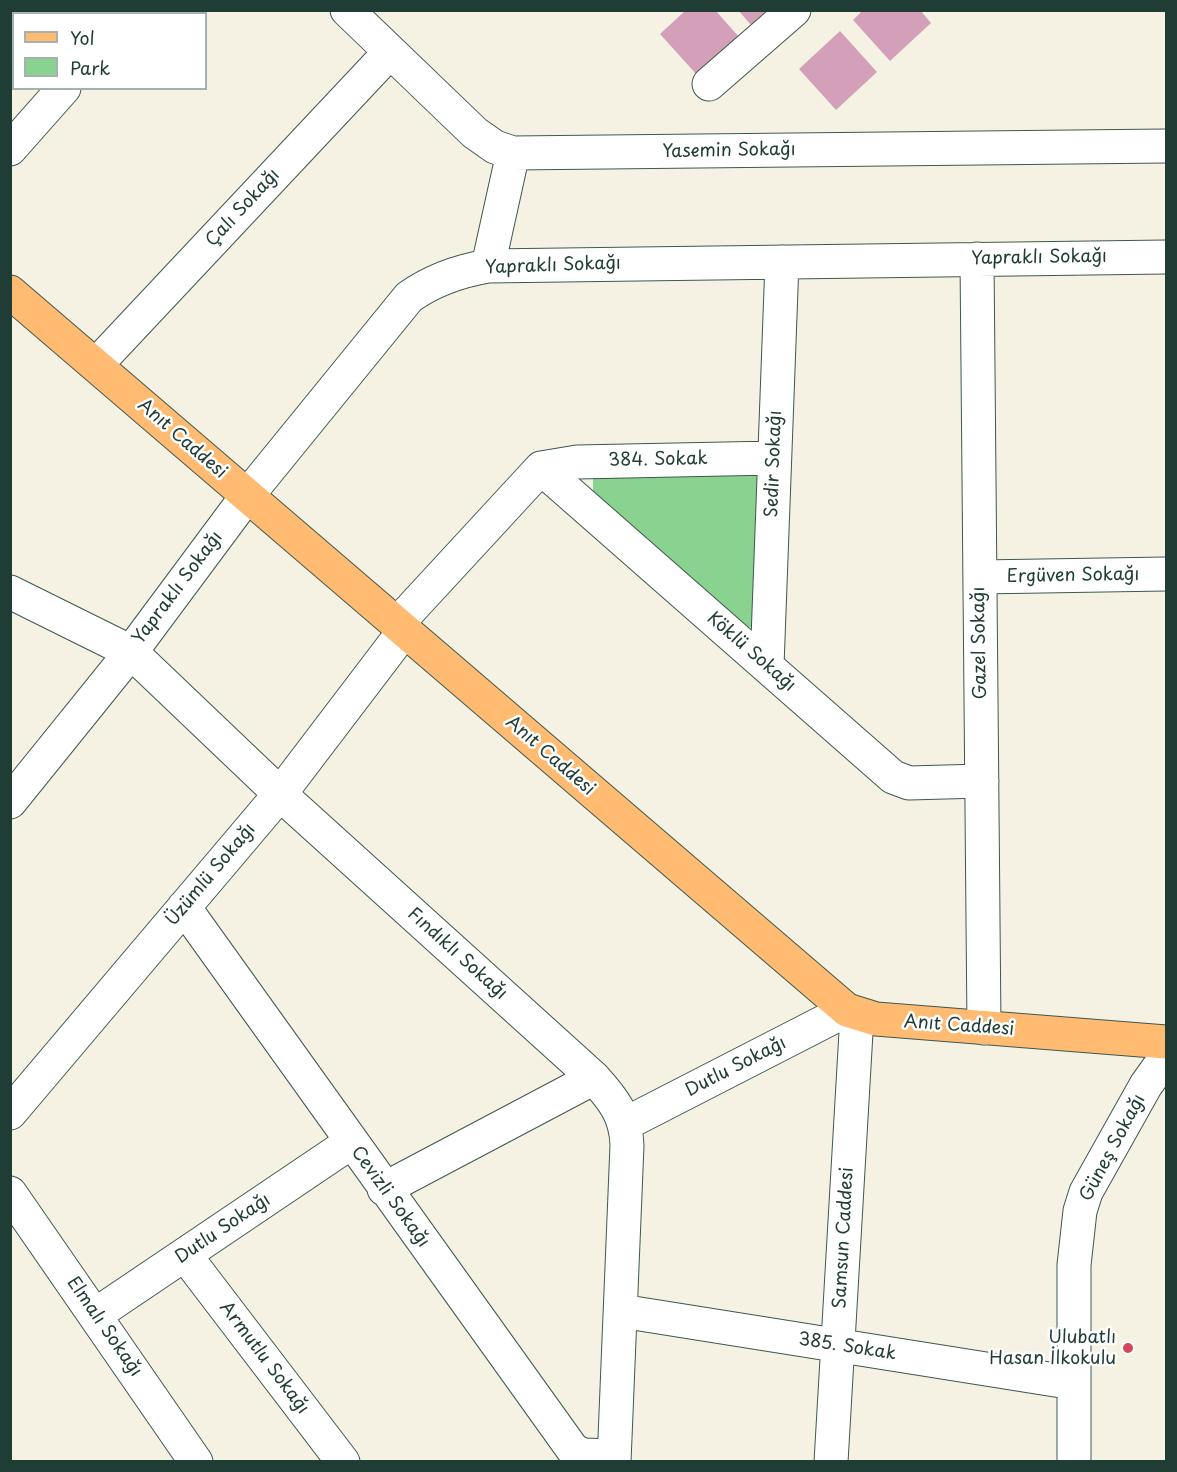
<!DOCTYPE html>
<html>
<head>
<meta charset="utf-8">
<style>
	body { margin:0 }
	#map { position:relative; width:1177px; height:1472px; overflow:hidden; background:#f5f2e3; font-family:"Playpen Sans",sans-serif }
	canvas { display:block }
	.frame { position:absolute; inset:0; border:12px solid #1f3d34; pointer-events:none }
	.legend { position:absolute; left:12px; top:12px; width:195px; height:78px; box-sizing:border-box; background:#fff; border:2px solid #a5b1ae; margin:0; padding:8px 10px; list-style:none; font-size:18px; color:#1f3d34 }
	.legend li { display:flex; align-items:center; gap:12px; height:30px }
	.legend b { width:30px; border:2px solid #a5b1ae }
</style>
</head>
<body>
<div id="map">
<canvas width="1177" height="1472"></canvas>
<div class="frame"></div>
<ul class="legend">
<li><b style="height:8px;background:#febb71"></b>Yol</li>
<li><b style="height:16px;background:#89d28f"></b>Park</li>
</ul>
</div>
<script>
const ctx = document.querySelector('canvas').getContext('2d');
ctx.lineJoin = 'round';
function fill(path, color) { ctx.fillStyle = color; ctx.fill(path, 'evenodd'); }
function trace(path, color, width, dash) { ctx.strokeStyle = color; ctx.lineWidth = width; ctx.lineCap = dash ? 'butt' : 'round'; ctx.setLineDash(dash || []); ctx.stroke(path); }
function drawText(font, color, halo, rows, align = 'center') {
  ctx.font = font + ' "Playpen Sans",sans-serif'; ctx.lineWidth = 5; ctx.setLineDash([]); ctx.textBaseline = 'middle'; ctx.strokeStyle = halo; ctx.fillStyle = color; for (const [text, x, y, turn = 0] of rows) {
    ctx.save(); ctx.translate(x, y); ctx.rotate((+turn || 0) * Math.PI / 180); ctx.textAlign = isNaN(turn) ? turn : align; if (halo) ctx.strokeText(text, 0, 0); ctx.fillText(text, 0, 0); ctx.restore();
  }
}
fill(new Path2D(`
	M 759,469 L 754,626 L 743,630 L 593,494 L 593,474 Z`), '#89d28f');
fill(new Path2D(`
	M 686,10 L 715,10 L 739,37 L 697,75 L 660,34 Z
	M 738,10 L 767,10 L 751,25 Z
	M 863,10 L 920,10 L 931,23 L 890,61 L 853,20 Z
	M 840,31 L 877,72 L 836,110 L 799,69 Z`), '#d4a0b9');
const minor = new Path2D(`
	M 347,10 L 475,133 L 495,147 L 513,153 L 1166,146
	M 131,14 L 133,10
	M 709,84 L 794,10
	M 10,149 L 64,88
	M 977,259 L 984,1028
	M 488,266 L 513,153
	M 96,365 L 390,52
	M 541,468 L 893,777 L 909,783 L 982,781
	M 541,468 L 577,462 L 774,458
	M 980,577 L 1166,574
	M 10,592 L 131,652 L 280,794 L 594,1078 C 613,1099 626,1115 627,1145 L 614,1462
	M 397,624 L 541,468
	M 767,666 L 782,262
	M 10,802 L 131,652 L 247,496 L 409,297 C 433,280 459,271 488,266 L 1166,257
	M 184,907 L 573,1450 L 583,1455 L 614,1456
	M 10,1113 L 280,794 L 404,631
	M 625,1124 L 847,1010
	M 384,1189 L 594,1078
	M 10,1193 L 196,1462
	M 185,1255 L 343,1462
	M 621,1311 L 1074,1383
	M 95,1315 L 350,1143
	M 831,1462 L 857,1015
	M 1074,1462 L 1074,1265 L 1080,1211 L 1086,1192 L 1146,1085 L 1166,1057`);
const major = new Path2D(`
	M 10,292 L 847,1010 L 876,1019 L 1166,1042`);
trace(minor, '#3f584e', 35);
trace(major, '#3f584e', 35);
trace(minor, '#fff', 33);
trace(major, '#febb71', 33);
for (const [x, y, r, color] of [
	[1128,1348,6,"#d1495b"]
]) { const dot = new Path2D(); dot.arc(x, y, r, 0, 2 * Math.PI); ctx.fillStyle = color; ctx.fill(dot); trace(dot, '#fff', 2); }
drawText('18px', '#1f3d34', '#fff', [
	["Yasemin Sokağı",729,151,-1],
	["Çalı Sokağı",243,208,-47],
	["Yapraklı Sokağı",1039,258,-1],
	["Yapraklı Sokağı",553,266,-2],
	["Anıt Caddesi",182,439,41],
	["384. Sokak",658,460,-1],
	["Sedir Sokağı",774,464,-88],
	["Ergüven Sokağı",1073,576,-1],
	["Yapraklı Sokağı",178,588,-53],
	["Gazel Sokağı",980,643,-91],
	["Köklü Sokağı",751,652,41],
	["Anıt Caddesi",550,756,41],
	["Üzümlü Sokağı",211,875,-50],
	["Fındıklı Sokağı",457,954,42],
	["Anıt Caddesi",959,1026,4],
	["Dutlu Sokağı",736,1067,-27],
	["Güneş Sokağı",1113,1148,-62],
	["Cevizli Sokağı",390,1197,54],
	["Dutlu Sokağı",223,1229,-34],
	["Samsun Caddesi",844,1238,-87],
	["Elmalı Sokağı",104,1327,55],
	["385. Sokak",847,1347,9],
	["Armutlu Sokağı",264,1358,53]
]);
drawText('18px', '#1f3d34', '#fff', [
	["Ulubatlı",1116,1338],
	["Hasan İlkokulu",1116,1359]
], 'right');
</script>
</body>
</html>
